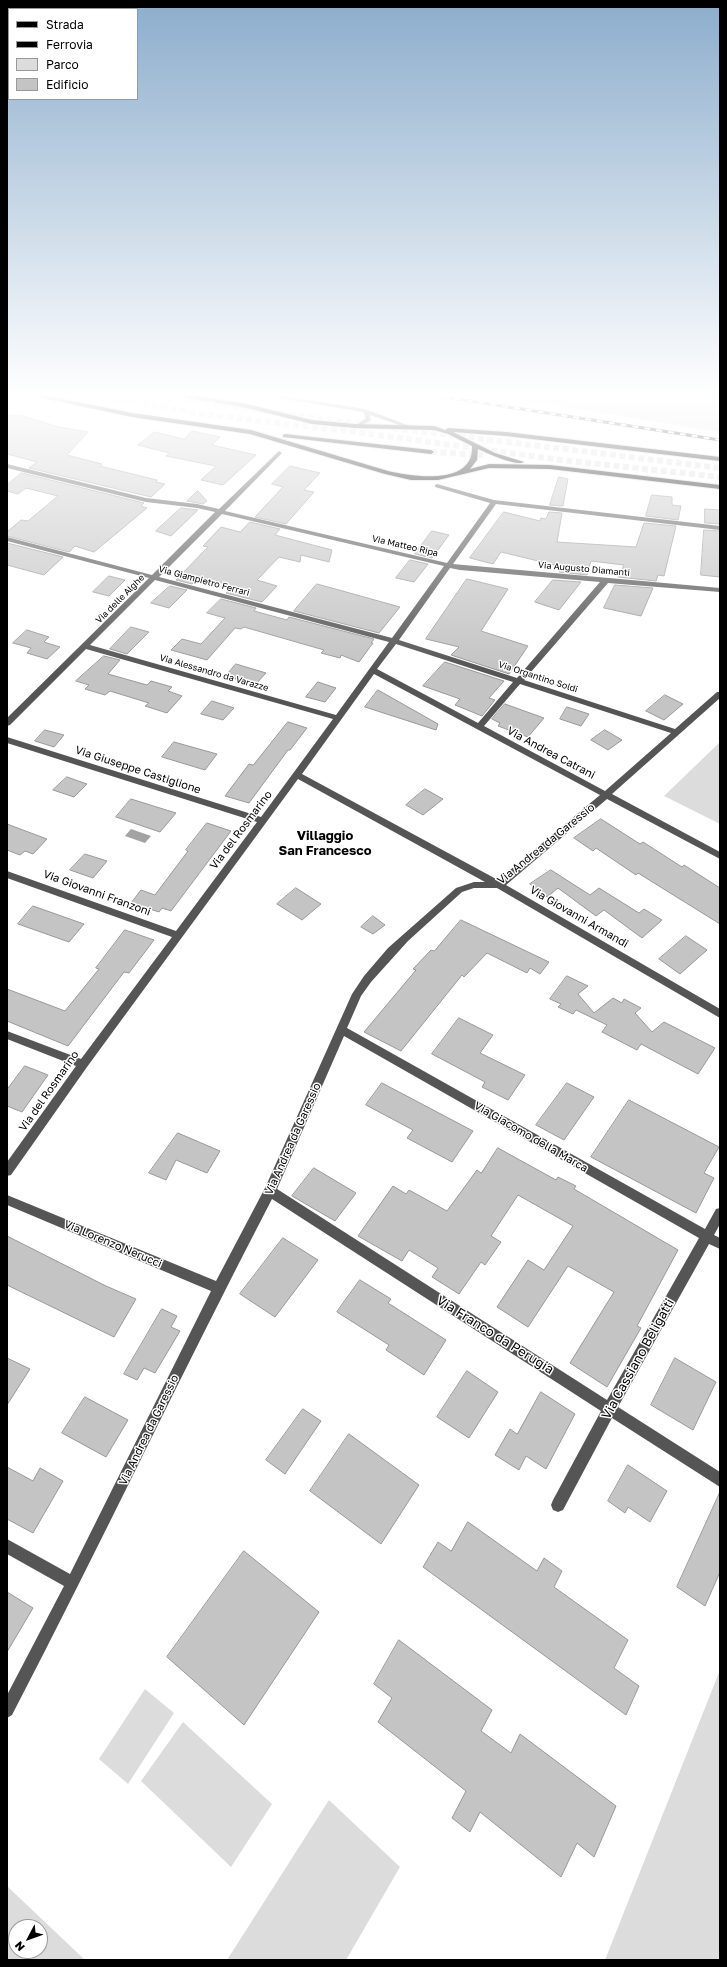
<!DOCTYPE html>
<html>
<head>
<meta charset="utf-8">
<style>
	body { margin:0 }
	#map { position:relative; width:727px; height:1967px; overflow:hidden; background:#fff; font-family:"Golos Text",sans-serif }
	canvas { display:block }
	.frame { position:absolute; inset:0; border:8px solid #000; pointer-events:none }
	.legend { position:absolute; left:8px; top:8px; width:130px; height:92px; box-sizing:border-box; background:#fff; border:1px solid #999; margin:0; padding:5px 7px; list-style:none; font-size:12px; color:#000 }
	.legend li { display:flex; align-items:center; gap:8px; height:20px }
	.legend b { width:20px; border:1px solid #999 }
	.north { position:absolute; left:8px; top:1919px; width:40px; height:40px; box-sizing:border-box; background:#fff; border:1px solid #999; border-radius:50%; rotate:229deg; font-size:11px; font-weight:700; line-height:16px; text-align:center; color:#000 }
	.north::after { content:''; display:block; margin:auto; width:14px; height:18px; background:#000; clip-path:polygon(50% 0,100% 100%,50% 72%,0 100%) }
</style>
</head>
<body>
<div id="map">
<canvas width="727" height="1967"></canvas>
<div class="frame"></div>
<ul class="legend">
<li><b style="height:5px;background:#000"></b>Strada</li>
<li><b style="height:5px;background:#000"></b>Ferrovia</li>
<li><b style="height:11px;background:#dcdcdc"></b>Parco</li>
<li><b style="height:11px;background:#c4c4c4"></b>Edificio</li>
</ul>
<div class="north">N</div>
</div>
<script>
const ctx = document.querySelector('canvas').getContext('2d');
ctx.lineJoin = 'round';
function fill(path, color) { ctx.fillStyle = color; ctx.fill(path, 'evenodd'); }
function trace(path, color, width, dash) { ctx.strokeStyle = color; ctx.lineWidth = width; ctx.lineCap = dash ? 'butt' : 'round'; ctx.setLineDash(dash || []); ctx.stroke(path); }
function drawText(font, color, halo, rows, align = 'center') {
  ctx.font = font + ' "Golos Text",sans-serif'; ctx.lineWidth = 3; ctx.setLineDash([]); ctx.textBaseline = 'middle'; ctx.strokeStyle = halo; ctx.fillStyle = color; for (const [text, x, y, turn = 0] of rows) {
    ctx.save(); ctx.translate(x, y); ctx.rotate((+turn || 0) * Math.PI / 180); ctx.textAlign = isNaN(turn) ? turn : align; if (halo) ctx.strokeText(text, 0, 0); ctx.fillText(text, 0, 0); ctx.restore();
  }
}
fill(new Path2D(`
	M 477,393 L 720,393 L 720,432 Z
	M 720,742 L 720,824 L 664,796 Z
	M 720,1670 L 720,1960 L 605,1960 Z
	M 145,1689 L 174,1713 L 128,1784 L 99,1759 Z
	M 183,1722 L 272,1804 L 231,1867 L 141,1781 Z
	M 329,1800 L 400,1867 L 346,1960 L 227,1960 Z
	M 7,1886 L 85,1960 L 7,1960 ZM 16,1927 L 40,1927 L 40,1951 L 16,1951 Z`), '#dcdcdc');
fill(new Path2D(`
	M 131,829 L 151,836 L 145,843 L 125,836 Z`), '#a3a3a3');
const building = new Path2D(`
	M 7,415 L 23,416 L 59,427 L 88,432 L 67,455 L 102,464 L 100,466 L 157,480 L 156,482 L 165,484 L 151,497 L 29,468 L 37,462 L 7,454 Z
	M 192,431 L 220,437 L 212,445 L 256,455 L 223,485 L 201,480 L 216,466 L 166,456 L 169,453 L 138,445 L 154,432 L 184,439 Z
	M 290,466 L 320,473 L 304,490 L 314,492 L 286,524 L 255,517 L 283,487 L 272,484 Z
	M 22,473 L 144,503 L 141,506 L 147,508 L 94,552 L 75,546 L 69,552 L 7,536 L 7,532 L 21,520 L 28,521 L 58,496 L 26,488 L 18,494 L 7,491 L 7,485 Z
	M 559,477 L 568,479 L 563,506 L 550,505 Z
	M 198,491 L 207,501 L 203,504 L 187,501 Z
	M 652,495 L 672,497 L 672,505 L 681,506 L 678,520 L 646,516 Z
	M 181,508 L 198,510 L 171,536 L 156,531 Z
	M 705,509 L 720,510 L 720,524 L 705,523 Z
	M 504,512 L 540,521 L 541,518 L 546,519 L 549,512 L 562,513 L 557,542 L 636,547 L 644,523 L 676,526 L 664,576 L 658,575 L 656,581 L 618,577 L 624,565 L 591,561 L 587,575 L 559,572 L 563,567 L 501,552 L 493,564 L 470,558 Z
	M 250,522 L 280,529 L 275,535 L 332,550 L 329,562 L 301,555 L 300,562 L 279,557 L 257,580 L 277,586 L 262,602 L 226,593 L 233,586 L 199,577 L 192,584 L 176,580 L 208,547 L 203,546 L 221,527 L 240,532 Z
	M 704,530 L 720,531 L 720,577 L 701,575 Z
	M 432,531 L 449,535 L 432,558 L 415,554 Z
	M 7,543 L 63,557 L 44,575 L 7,565 Z
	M 410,560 L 428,564 L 414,582 L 396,578 Z
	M 109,576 L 125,580 L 109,596 L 93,592 Z
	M 467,579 L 508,589 L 481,631 L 528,646 L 509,674 L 451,655 L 459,647 L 426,639 Z
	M 553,580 L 581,582 L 559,610 L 535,602 Z
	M 317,584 L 339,590 L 400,607 L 379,633 L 294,611 Z
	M 615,585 L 653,588 L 641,616 L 604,608 Z
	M 170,586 L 187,590 L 169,608 L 151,603 Z
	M 221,599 L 256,608 L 254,611 L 287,620 L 289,617 L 374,639 L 371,643 L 373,643 L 359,662 L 341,655 L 340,658 L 321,653 L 324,650 L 244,627 L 241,629 L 235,628 L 207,660 L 171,650 L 182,639 L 201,644 L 225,618 L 207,613 Z
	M 131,627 L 149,632 L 127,654 L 110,649 Z
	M 27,630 L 49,637 L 44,642 L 60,647 L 47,659 L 27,653 L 31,648 L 13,643 Z
	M 104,656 L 120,660 L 108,674 L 147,685 L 151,681 L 172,687 L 168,691 L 182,696 L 167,713 L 145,706 L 149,703 L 110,691 L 105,695 L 85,689 L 89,685 L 76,681 Z
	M 445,662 L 504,681 L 489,698 L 495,700 L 482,716 L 455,705 L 460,699 L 423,686 Z
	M 236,664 L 266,673 L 255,685 L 226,676 Z
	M 318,682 L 336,688 L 325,702 L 306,697 Z
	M 378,690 L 438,724 L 436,730 L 365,707 Z
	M 665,695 L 683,704 L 664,720 L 646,711 Z
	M 212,701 L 234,708 L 223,720 L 201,714 Z
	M 505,704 L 544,718 L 528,737 L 498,726 L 500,723 L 492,719 Z
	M 567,707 L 589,714 L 581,726 L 560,719 Z
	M 288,722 L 307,728 L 290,750 L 288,750 L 249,803 L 225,796 L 249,764 L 253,765 Z
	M 45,730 L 64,735 L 54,747 L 35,741 Z
	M 605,730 L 622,740 L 608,750 L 591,740 Z
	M 174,742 L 217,754 L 205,770 L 162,757 Z
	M 67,777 L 87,784 L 74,797 L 53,790 Z
	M 425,789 L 443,799 L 423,815 L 406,805 Z
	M 131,799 L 176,813 L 160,832 L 116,817 Z
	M 601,819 L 640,844 L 643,842 L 682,867 L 684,865 L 720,888 L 720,924 L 638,873 L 636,875 L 596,848 L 593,851 L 574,838 Z
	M 207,823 L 231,831 L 171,911 L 162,908 L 159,912 L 131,903 L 141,890 L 155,895 L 188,851 L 186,850 Z
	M 7,824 L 47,839 L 33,854 L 25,851 L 20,855 L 7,850 Z
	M 85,854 L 107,861 L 93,878 L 70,870 Z
	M 551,870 L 590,895 L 599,888 L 639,913 L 644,909 L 662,920 L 642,938 L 604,910 L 596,916 L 558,888 L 547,897 L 530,884 Z
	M 296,888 L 321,904 L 302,920 L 277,904 Z
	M 33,906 L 84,924 L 69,942 L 18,924 Z
	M 373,916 L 385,925 L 373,934 L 361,927 Z
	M 461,920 L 549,962 L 540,974 L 530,968 L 527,973 L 487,953 L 464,977 L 462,975 L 401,1051 L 364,1032 L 416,970 L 413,969 L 431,950 L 434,951 Z
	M 125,930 L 154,940 L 129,973 L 124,972 L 68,1046 L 7,1021 L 7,989 L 65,1011 L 99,969 L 96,968 Z
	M 686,936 L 707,950 L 680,974 L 659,959 Z
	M 567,976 L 588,986 L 578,994 L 594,1013 L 613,998 L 622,1003 L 624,999 L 641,1008 L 635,1013 L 652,1032 L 664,1022 L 715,1048 L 698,1074 L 641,1044 L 637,1050 L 602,1032 L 607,1025 L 576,1010 L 573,1014 L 558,1007 L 561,1004 L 550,999 Z
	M 459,1018 L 493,1035 L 480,1053 L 525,1075 L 508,1100 L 482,1087 L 485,1082 L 432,1054 Z
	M 25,1066 L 48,1075 L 22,1112 L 7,1106 L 7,1090 Z
	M 382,1083 L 473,1131 L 452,1162 L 407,1138 L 413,1130 L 366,1105 Z
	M 567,1083 L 594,1097 L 564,1140 L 536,1125 Z
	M 629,1100 L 719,1147 L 704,1173 L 714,1178 L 696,1213 L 591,1157 Z
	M 178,1133 L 220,1151 L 207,1173 L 176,1160 L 166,1180 L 149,1173 Z
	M 498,1148 L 556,1180 L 558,1177 L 576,1186 L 574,1189 L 678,1250 L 637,1326 L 641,1328 L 607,1387 L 570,1363 L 614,1292 L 568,1266 L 528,1327 L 497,1307 L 528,1260 L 544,1270 L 573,1226 L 518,1195 L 491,1236 L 501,1242 L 485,1265 L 481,1262 L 459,1294 L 432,1277 L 438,1268 L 409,1250 L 402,1261 L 358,1236 L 393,1186 L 406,1194 L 409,1190 L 447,1211 L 477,1170 L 481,1173 Z
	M 314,1168 L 356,1193 L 335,1221 L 292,1196 Z
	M 7,1236 L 106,1286 L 136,1299 L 114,1337 L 7,1285 Z
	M 283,1238 L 318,1260 L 275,1317 L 240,1294 Z
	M 360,1280 L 391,1299 L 388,1303 L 446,1340 L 424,1375 L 386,1350 L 389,1345 L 337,1312 Z
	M 162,1309 L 177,1316 L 171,1327 L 180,1331 L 155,1373 L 144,1368 L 137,1380 L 124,1374 Z
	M 7,1358 L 30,1369 L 7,1405 Z
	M 675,1358 L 716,1382 L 693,1430 L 651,1405 Z
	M 467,1371 L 498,1392 L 469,1438 L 437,1417 Z
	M 541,1392 L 575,1414 L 546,1469 L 526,1456 L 519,1470 L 495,1455 L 510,1429 L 517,1434 Z
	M 85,1397 L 128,1420 L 106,1457 L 62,1433 Z
	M 303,1409 L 321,1421 L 285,1474 L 266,1460 Z
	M 349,1434 L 419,1485 L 381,1544 L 310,1491 Z
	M 628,1465 L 667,1491 L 650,1522 L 628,1507 L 625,1513 L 608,1501 Z
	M 7,1467 L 33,1481 L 40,1468 L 63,1481 L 33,1533 L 7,1519 Z
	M 720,1492 L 720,1572 L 705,1606 L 677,1587 Z
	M 468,1522 L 537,1571 L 544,1558 L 562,1571 L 554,1587 L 628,1640 L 614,1668 L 639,1686 L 626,1715 L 423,1567 L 438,1542 L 451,1551 Z
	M 244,1551 L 319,1612 L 244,1725 L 167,1657 Z
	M 7,1592 L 33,1608 L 7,1652 Z
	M 399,1640 L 492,1710 L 481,1731 L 511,1753 L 520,1734 L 616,1806 L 594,1857 L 577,1843 L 561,1877 L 480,1812 L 470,1832 L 452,1818 L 466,1791 L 378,1722 L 392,1698 L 374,1684 Z`);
fill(building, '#c4c4c4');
trace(building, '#999', 1);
trace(new Path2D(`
	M 77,393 L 210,415 L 356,432 L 561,460 L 720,477
	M 129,393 L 371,425
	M 393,428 L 720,468
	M 431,452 L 483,455`), '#d9d9d9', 6, [6, 3.5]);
const major = new Path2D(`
	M 19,393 L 33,393 L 132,413 L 251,430 L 388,471 C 414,477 474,486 472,446 L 448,434 L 434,430 L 355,428 L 312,424 L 243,407 L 156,393 L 174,393 L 243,403 L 312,420 L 355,424 L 434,426 L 445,430 L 448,428 L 506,432 L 720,457 L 720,461 L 506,436 L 453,432 L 495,453 L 524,462 C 517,467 487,453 478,449 L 477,460 L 470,469 L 489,464 L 550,465 L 720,485 L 720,489 L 550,469 L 489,468 L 438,480 L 411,480 L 385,474 L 250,434 L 132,417 Z
	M 285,434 L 431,450 L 434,452 L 431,454 L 283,437 L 283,435 Z`);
trace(major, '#dbdbdb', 2);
fill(new Path2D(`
	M 250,393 L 267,393 L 365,409 L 410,426 L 405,427 L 370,415 L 371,420 L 358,428 L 356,427 L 356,425 L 366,418 L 363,412 Z
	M 279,451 L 282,453 L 281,454 L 225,511 L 447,563 L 490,503 L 435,487 L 435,485 L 437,484 L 494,500 L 720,526 L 720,530 L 496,504 L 453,564 L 720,588 L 720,592 L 608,583 L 524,680 L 675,729 L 717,692 L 720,692 L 720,698 L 612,794 L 720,852 L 720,859 L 607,799 L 506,885 L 720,1009 L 720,1018 L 497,888 L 474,888 L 462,892 L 408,941 L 371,982 L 361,996 L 347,1028 L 705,1229 L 716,1209 L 720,1208 L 720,1224 L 714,1235 L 720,1238 L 720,1249 L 709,1244 L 618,1407 L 720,1472 L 720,1487 L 612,1418 L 563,1510 L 558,1512 L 553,1510 L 551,1505 L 553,1500 L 601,1411 L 272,1199 C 183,1370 101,1544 12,1715 L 7,1718 L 7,1695 L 64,1586 L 7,1554 L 7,1539 L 70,1574 L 211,1291 L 7,1205 L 7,1195 L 216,1281 L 265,1188 L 352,994 L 364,976 L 388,948 L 456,888 L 474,882 L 485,882 L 298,779 L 87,1067 L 11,1175 L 7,1176 L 7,1162 L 76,1066 L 7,1039 L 7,1031 L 81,1059 L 172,937 L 7,878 L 7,871 L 176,931 L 257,822 L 7,743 L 7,737 L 261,817 L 333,719 L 86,649 L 10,725 L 7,726 L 7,718 L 149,578 L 7,541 L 7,537 L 152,575 L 215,512 L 197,508 L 146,502 L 7,468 L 7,464 L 146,498 L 197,504 L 219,509 ZM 222,514 L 444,566 L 392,638 L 159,577 ZM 450,568 L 460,570 L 600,582 L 517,678 L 399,640 ZM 155,580 L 389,642 L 336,715 L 90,645 ZM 396,644 L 513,682 L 478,723 L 377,669 ZM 374,674 L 600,795 L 498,880 L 302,774 ZM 520,684 L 671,733 L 605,791 L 484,726 ZM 344,1036 L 699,1238 L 607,1400 L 277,1189 Z`), '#555');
fill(major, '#000');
const rail = new Path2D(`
	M 419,393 L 720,440`);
trace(rail, '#000', 3);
trace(rail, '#fff', 2, [6]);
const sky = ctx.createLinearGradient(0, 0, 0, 669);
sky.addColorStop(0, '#8cadcc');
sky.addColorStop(0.59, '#fff');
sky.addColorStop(1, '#ffffff00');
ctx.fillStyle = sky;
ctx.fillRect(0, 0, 727, 669);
drawText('9px', '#000', '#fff', [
	["Via Matteo Ripa",405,546,13],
	["Via Augusto Diamanti",584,569,5],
	["Via Giampietro Ferrari",204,581,15],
	["Via delle Alghe",120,599,-45],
	["Via Alessandro da Varazze",214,673,16],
	["Via Organtino Soldi",538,677,18]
]);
drawText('11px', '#000', '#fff', [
	["Via Andrea Catrani",551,753,28],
	["Via Giuseppe Castiglione",138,770,18],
	["Via del Rosmarino",241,830,-53],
	["Via Andrea da Garessio",546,844,-39],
	["Via Giovanni Franzoni",97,893,20],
	["Via Giovanni Armandi",579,917,30],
	["Via del Rosmarino",49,1091,-55],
	["Via Giacomo della Marca",531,1137,30],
	["Via Andrea da Garessio",293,1139,-66],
	["Via Lorenzo Nerucci",113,1244,23],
	["Via Andrea da Garessio",149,1430,-64]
]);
drawText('bold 13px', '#000', '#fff', [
	["Villaggio",325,836],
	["San Francesco",325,851]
]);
drawText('13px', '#000', '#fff', [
	["Via Franco da Perugia",495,1335,32],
	["Via Cassiano Beligatti",638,1359,-61]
]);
</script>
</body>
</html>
